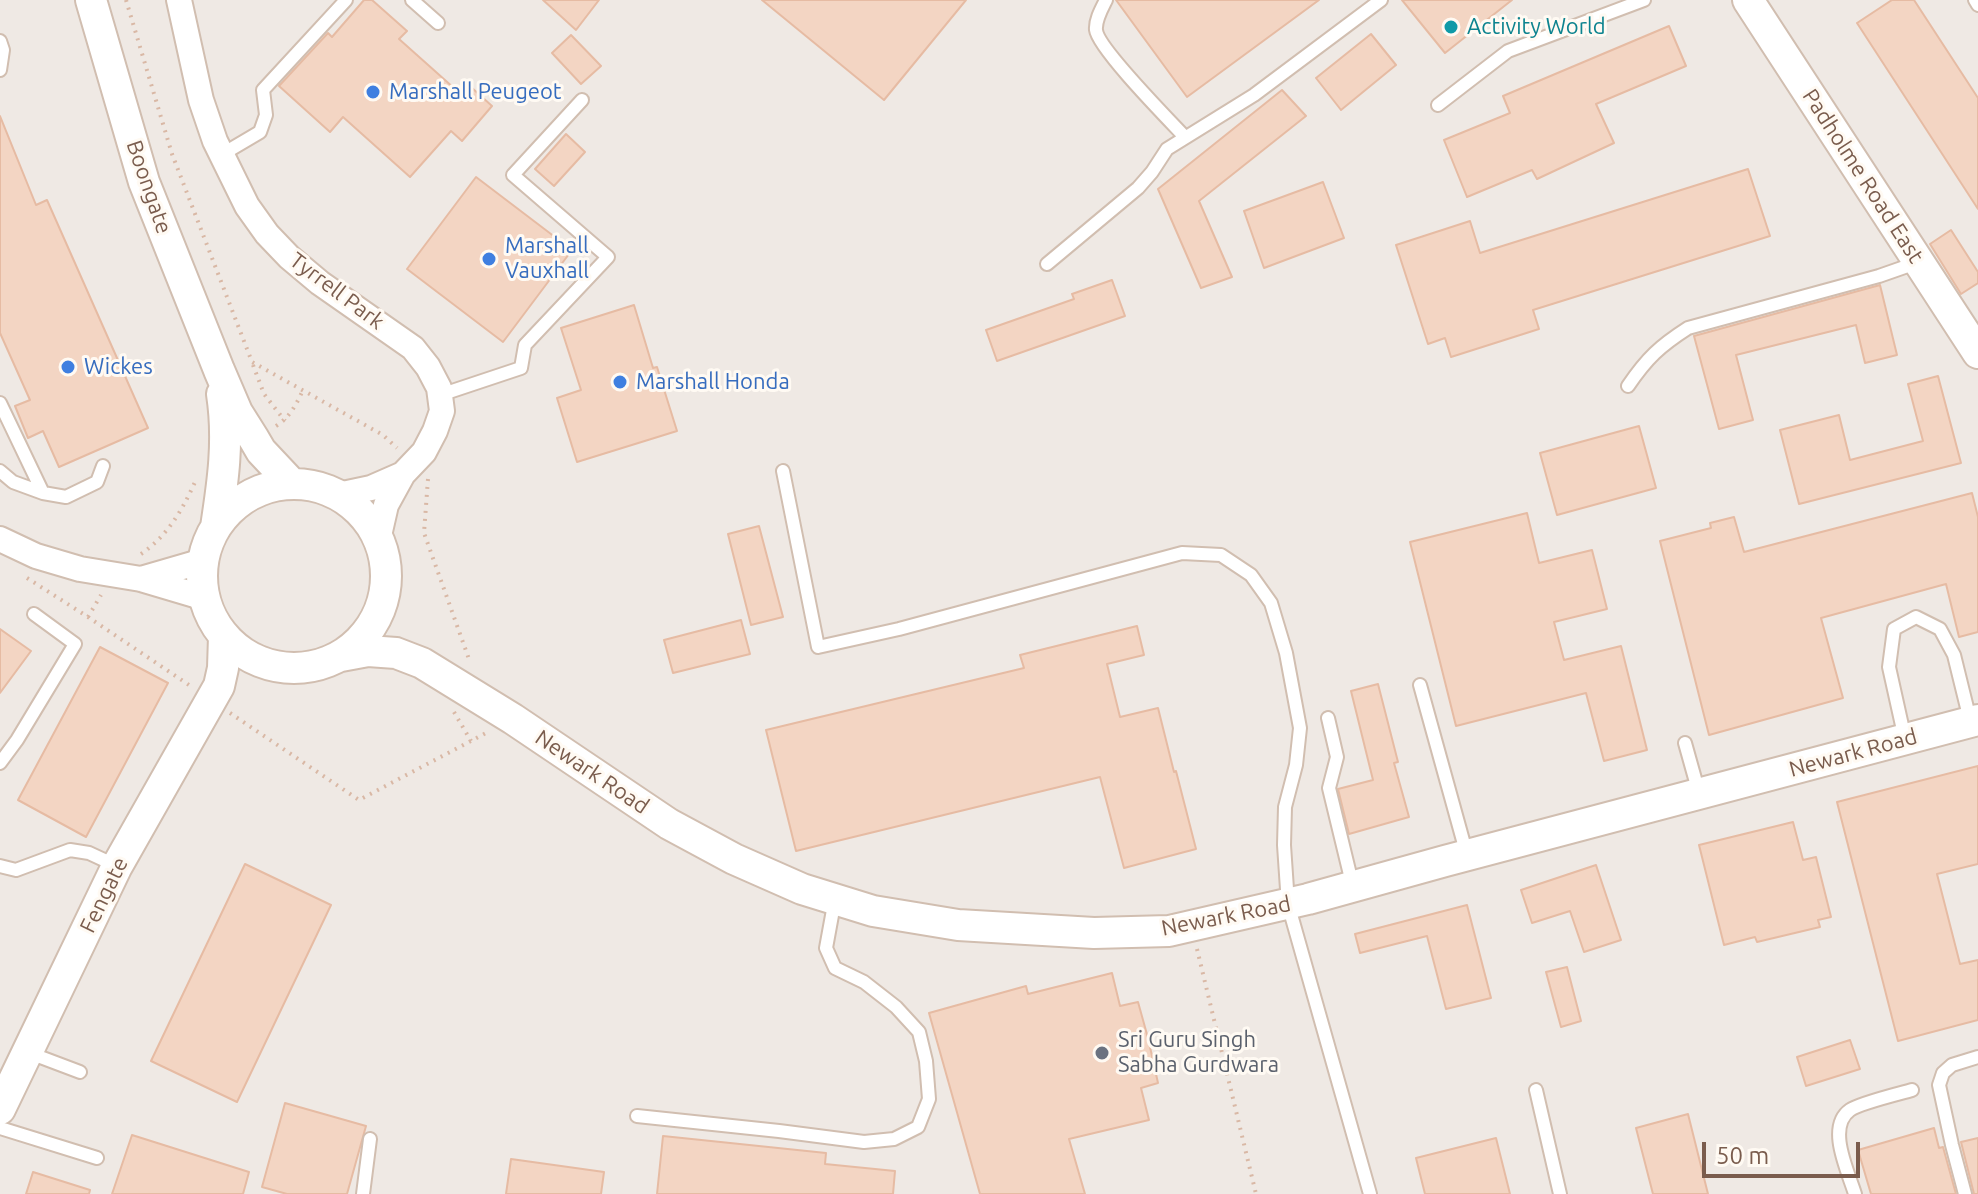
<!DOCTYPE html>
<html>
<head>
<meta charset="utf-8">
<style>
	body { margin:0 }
	#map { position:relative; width:1978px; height:1194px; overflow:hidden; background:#fdf6ec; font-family:Ubuntu,sans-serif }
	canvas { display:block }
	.scale { position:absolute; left:1702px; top:1142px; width:158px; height:36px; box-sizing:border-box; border:4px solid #7a5c4d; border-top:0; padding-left:10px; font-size:24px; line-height:28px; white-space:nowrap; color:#7a5c4d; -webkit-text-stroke:6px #fffaf3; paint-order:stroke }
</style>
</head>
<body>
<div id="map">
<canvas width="1978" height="1194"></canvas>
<div class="scale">50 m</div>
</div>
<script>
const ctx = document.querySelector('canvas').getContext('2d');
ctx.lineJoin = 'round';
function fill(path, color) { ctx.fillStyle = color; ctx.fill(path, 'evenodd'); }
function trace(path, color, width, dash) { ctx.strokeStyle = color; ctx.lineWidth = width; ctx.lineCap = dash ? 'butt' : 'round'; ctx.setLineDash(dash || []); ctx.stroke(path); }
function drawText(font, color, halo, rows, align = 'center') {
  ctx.font = font + ' Ubuntu,sans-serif'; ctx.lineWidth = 6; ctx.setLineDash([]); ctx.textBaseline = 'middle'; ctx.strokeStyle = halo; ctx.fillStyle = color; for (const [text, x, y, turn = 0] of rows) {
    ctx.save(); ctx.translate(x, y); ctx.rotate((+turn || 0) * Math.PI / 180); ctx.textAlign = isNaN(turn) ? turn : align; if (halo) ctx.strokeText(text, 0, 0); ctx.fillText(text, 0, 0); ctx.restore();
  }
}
fill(new Path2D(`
	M 0,0 L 1978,0 L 1978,1194 L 0,1194 Z`), '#efe9e4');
const building = new Path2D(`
	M 364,0 L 372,0 L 407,31 L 399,39 L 464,97 L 472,88 L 492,106 L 462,141 L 451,131 L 410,177 L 343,117 L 330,132 L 279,86 L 328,33 L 332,37 Z
	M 543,0 L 599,0 L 576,30 Z
	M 762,0 L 966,0 L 884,100 Z
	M 1116,0 L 1319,0 L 1187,97 Z
	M 1402,0 L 1512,0 L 1445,53 Z
	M 1892,0 L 1914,0 L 1978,98 L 1978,209 L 1857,23 Z
	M 1669,26 L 1686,66 L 1596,104 L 1614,143 L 1537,179 L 1532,170 L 1467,197 L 1444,140 L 1510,113 L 1503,96 Z
	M 1371,34 L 1396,65 L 1341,110 L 1316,78 Z
	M 571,35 L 601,66 L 581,84 L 552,53 Z
	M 1282,90 L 1306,116 L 1199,201 L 1232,277 L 1201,288 L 1158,189 Z
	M 0,116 L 36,205 L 47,200 L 148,428 L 59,467 L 43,431 L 28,438 L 15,406 L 30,400 L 0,333 Z
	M 566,134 L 585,152 L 554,186 L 535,169 Z
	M 1748,169 L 1770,236 L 1533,310 L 1539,329 L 1451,357 L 1445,338 L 1428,344 L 1396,245 L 1470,221 L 1480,253 Z
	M 476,177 L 572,250 L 503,342 L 407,269 Z
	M 1323,182 L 1344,238 L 1264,268 L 1244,211 Z
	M 1951,230 L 1978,272 L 1978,283 L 1961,294 L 1930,244 Z
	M 1112,280 L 1125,316 L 997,361 L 986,330 L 1074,299 L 1072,294 Z
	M 1880,285 L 1897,355 L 1865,363 L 1856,325 L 1736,355 L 1753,420 L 1719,429 L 1694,336 Z
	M 634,305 L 653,368 L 657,367 L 677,431 L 577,462 L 557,398 L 581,390 L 561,328 Z
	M 1938,376 L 1961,463 L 1799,504 L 1780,430 L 1839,415 L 1850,460 L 1923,441 L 1908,384 Z
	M 1639,426 L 1656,488 L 1557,515 L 1540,453 Z
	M 1972,493 L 1978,517 L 1978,632 L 1959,637 L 1946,584 L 1821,618 L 1843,698 L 1709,735 L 1660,541 L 1711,528 L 1710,523 L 1734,517 L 1744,552 Z
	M 1527,513 L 1539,563 L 1592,550 L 1607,609 L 1554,622 L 1564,660 L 1621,646 L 1647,750 L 1604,761 L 1586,693 L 1456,726 L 1410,542 Z
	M 759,526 L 783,617 L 751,625 L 728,534 Z
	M 741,620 L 750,654 L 673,673 L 664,640 Z
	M 1137,626 L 1144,655 L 1107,664 L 1120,717 L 1158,708 L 1174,772 L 1176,771 L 1196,849 L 1124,868 L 1100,777 L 796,851 L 766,730 L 1024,668 L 1020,655 Z
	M 0,629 L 31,651 L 0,693 Z
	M 100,647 L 168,683 L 86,837 L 18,800 Z
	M 1378,684 L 1398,762 L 1394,763 L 1409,817 L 1349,834 L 1338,789 L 1373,780 L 1351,691 Z
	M 1978,766 L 1978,864 L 1937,874 L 1960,964 L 1978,960 L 1978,1020 L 1898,1041 L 1837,802 Z
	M 1793,822 L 1803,860 L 1816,857 L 1831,917 L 1818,920 L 1820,927 L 1757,942 L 1755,937 L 1724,945 L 1699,845 Z
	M 245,864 L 331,905 L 237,1102 L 151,1061 Z
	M 1596,865 L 1621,940 L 1584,952 L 1570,911 L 1532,923 L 1521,890 Z
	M 1467,905 L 1491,998 L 1446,1009 L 1427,936 L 1360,953 L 1355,934 Z
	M 1567,967 L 1581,1021 L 1561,1027 L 1546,972 Z
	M 1112,973 L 1120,1006 L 1138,1002 L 1148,1038 L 1158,1083 L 1141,1088 L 1149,1120 L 1069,1139 L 1085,1194 L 980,1194 L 929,1013 L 1026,986 L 1028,994 Z
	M 1850,1040 L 1860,1069 L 1806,1086 L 1797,1057 Z
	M 285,1103 L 366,1126 L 347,1194 L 287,1194 L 262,1187 Z
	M 1688,1114 L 1708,1194 L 1653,1194 L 1636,1128 Z
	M 1934,1128 L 1939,1148 L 1943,1147 L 1956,1194 L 1871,1194 L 1858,1150 Z
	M 132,1135 L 249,1172 L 243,1194 L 112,1194 Z
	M 663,1136 L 826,1153 L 825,1164 L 895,1171 L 893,1194 L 657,1194 Z
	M 1496,1138 L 1510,1194 L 1425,1194 L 1416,1158 Z
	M 1978,1138 L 1978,1194 L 1974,1194 L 1961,1142 Z
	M 511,1159 L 604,1172 L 601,1194 L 506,1194 Z
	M 33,1172 L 90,1190 L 89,1194 L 26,1194 Z`);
fill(building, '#f3d5c3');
trace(building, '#e6bba3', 2);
const service = new Path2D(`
	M 412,0 L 438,23
	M 1106,0 C 1102,8 1095,20 1096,30 C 1098,48 1169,120 1185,137
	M 1975,0 L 1978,5
	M 0,41 L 3,50 L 0,70
	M 1438,105 L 1508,51 L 1644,0
	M 221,155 L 260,132 L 266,115 L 263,90 L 346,0
	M 1047,264 L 1138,188 L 1152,172 L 1167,149 L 1254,95 L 1381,0
	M 1628,386 C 1647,358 1660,346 1688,328 L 1879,276 L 1919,262
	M 440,395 L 521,368 L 525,345 L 608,257 L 513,175 L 582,100
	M 0,403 L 43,493 L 13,482 L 0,471
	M 783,471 L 818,647 L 899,629 L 1182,553 L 1221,555 L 1251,575 L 1271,603 L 1286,653 L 1300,728 L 1296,765 L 1285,807 L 1284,845 L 1288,904 L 1370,1194
	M 43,493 L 66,497 L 97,482 L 103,466
	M 1420,685 L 1467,855
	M 1328,718 L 1337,757 L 1329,788 L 1353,887
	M 1905,739 L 1889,667 L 1894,629 L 1916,617 L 1940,629 L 1954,655 L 1970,720
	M 1685,743 L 1699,793
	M 0,763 L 17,740 L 75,644 L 34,614
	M 0,866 L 16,870 L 70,850 L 89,853 L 117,866
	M 27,1052 L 80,1072
	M 1536,1090 L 1560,1194
	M 637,1116 L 779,1131 L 864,1142 L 894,1139 L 918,1127 L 929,1099 L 926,1061 L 919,1032 L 896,1007 L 864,982 L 835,968 L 826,948 L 835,899
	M 0,1128 L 97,1158
	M 363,1194 L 370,1139
	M 1855,1194 C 1848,1171 1826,1127 1850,1110 C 1860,1103 1898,1094 1912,1090
	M 1965,1194 L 1952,1145 L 1939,1085 L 1943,1073 L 1952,1065 L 1978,1057`);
const minor = new Path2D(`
	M 179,0 L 201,100 L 215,141 L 247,206 L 267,234 L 289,257 L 320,283 L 413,348 L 428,367 L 439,388 L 442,411 L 435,431 L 424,452 L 403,474 L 386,505 L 378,540
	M 338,495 L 371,488 L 403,474
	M 0,539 L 36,556 L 80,569 L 141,579 L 205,598
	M 141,579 L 203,561`);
const tertiary = new Path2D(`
	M 91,0 L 144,182 L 219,370 L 237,412 L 254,439 L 261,451 L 292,484
	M 1748,0 L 1978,353
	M202 576a92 92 0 1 1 184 0a92 92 0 1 1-184 0Z
	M 216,527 C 223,482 229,440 222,394
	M 341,656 L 368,651 L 396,653 L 422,663 L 513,719 L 669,824 L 734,859 L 802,889 L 873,911 L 958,925 L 1094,933 L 1169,931 L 1308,899 L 1445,861 L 1978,720
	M 0,1109 L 117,866 L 219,686 L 223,668 L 224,636`);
trace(service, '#d1beb0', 16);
trace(minor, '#d1beb0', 28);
trace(tertiary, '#d1beb0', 34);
trace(new Path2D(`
	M 126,0 L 172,154 L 252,362 L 383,435 L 397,448
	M 253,365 L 264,394 L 285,421
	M 276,426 C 290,417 296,405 303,390
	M 428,479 L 424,533 L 470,662
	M 141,554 C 167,536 182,511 195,482
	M 27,578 L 88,617 L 189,685
	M 88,617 L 101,595
	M 454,712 L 471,741
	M 230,713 L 359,800 L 486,733
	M 1197,949 L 1256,1194`), '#d9b8a5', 4, [2, 6]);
trace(service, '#fff', 12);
trace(minor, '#fff', 24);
trace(tertiary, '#fff', 30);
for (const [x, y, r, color] of [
	[1451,27,8,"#0f9aa8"],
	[373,92,8,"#3f7fe0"],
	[489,259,8,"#3f7fe0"],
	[68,367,8,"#3f7fe0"],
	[620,382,8,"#3f7fe0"],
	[1102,1053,8,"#6b7280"]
]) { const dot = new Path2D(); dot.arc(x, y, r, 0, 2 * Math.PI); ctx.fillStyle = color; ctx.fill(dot); trace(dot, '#fffaf3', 3); }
drawText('22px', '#0d838f', '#fffaf3', [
	["Activity World",1467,27]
], 'left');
drawText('22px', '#366cbe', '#fffaf3', [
	["Marshall Peugeot",389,92],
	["Marshall",505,246],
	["Vauxhall",505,271],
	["Wickes",84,367],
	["Marshall Honda",636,382]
], 'left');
drawText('22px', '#7a5c4d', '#fffaf3', [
	["Padholme Road East",1863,176,57],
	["Boongate",149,187,71],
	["Tyrrell Park",337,291,37],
	["Newark Road",1853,753,-15],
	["Newark Road",592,772,34],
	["Fengate",104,895,-64],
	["Newark Road",1226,916,-11]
]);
drawText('22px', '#5b616d', '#fffaf3', [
	["Sri Guru Singh",1118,1040],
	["Sabha Gurdwara",1118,1065]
], 'left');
</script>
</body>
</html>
